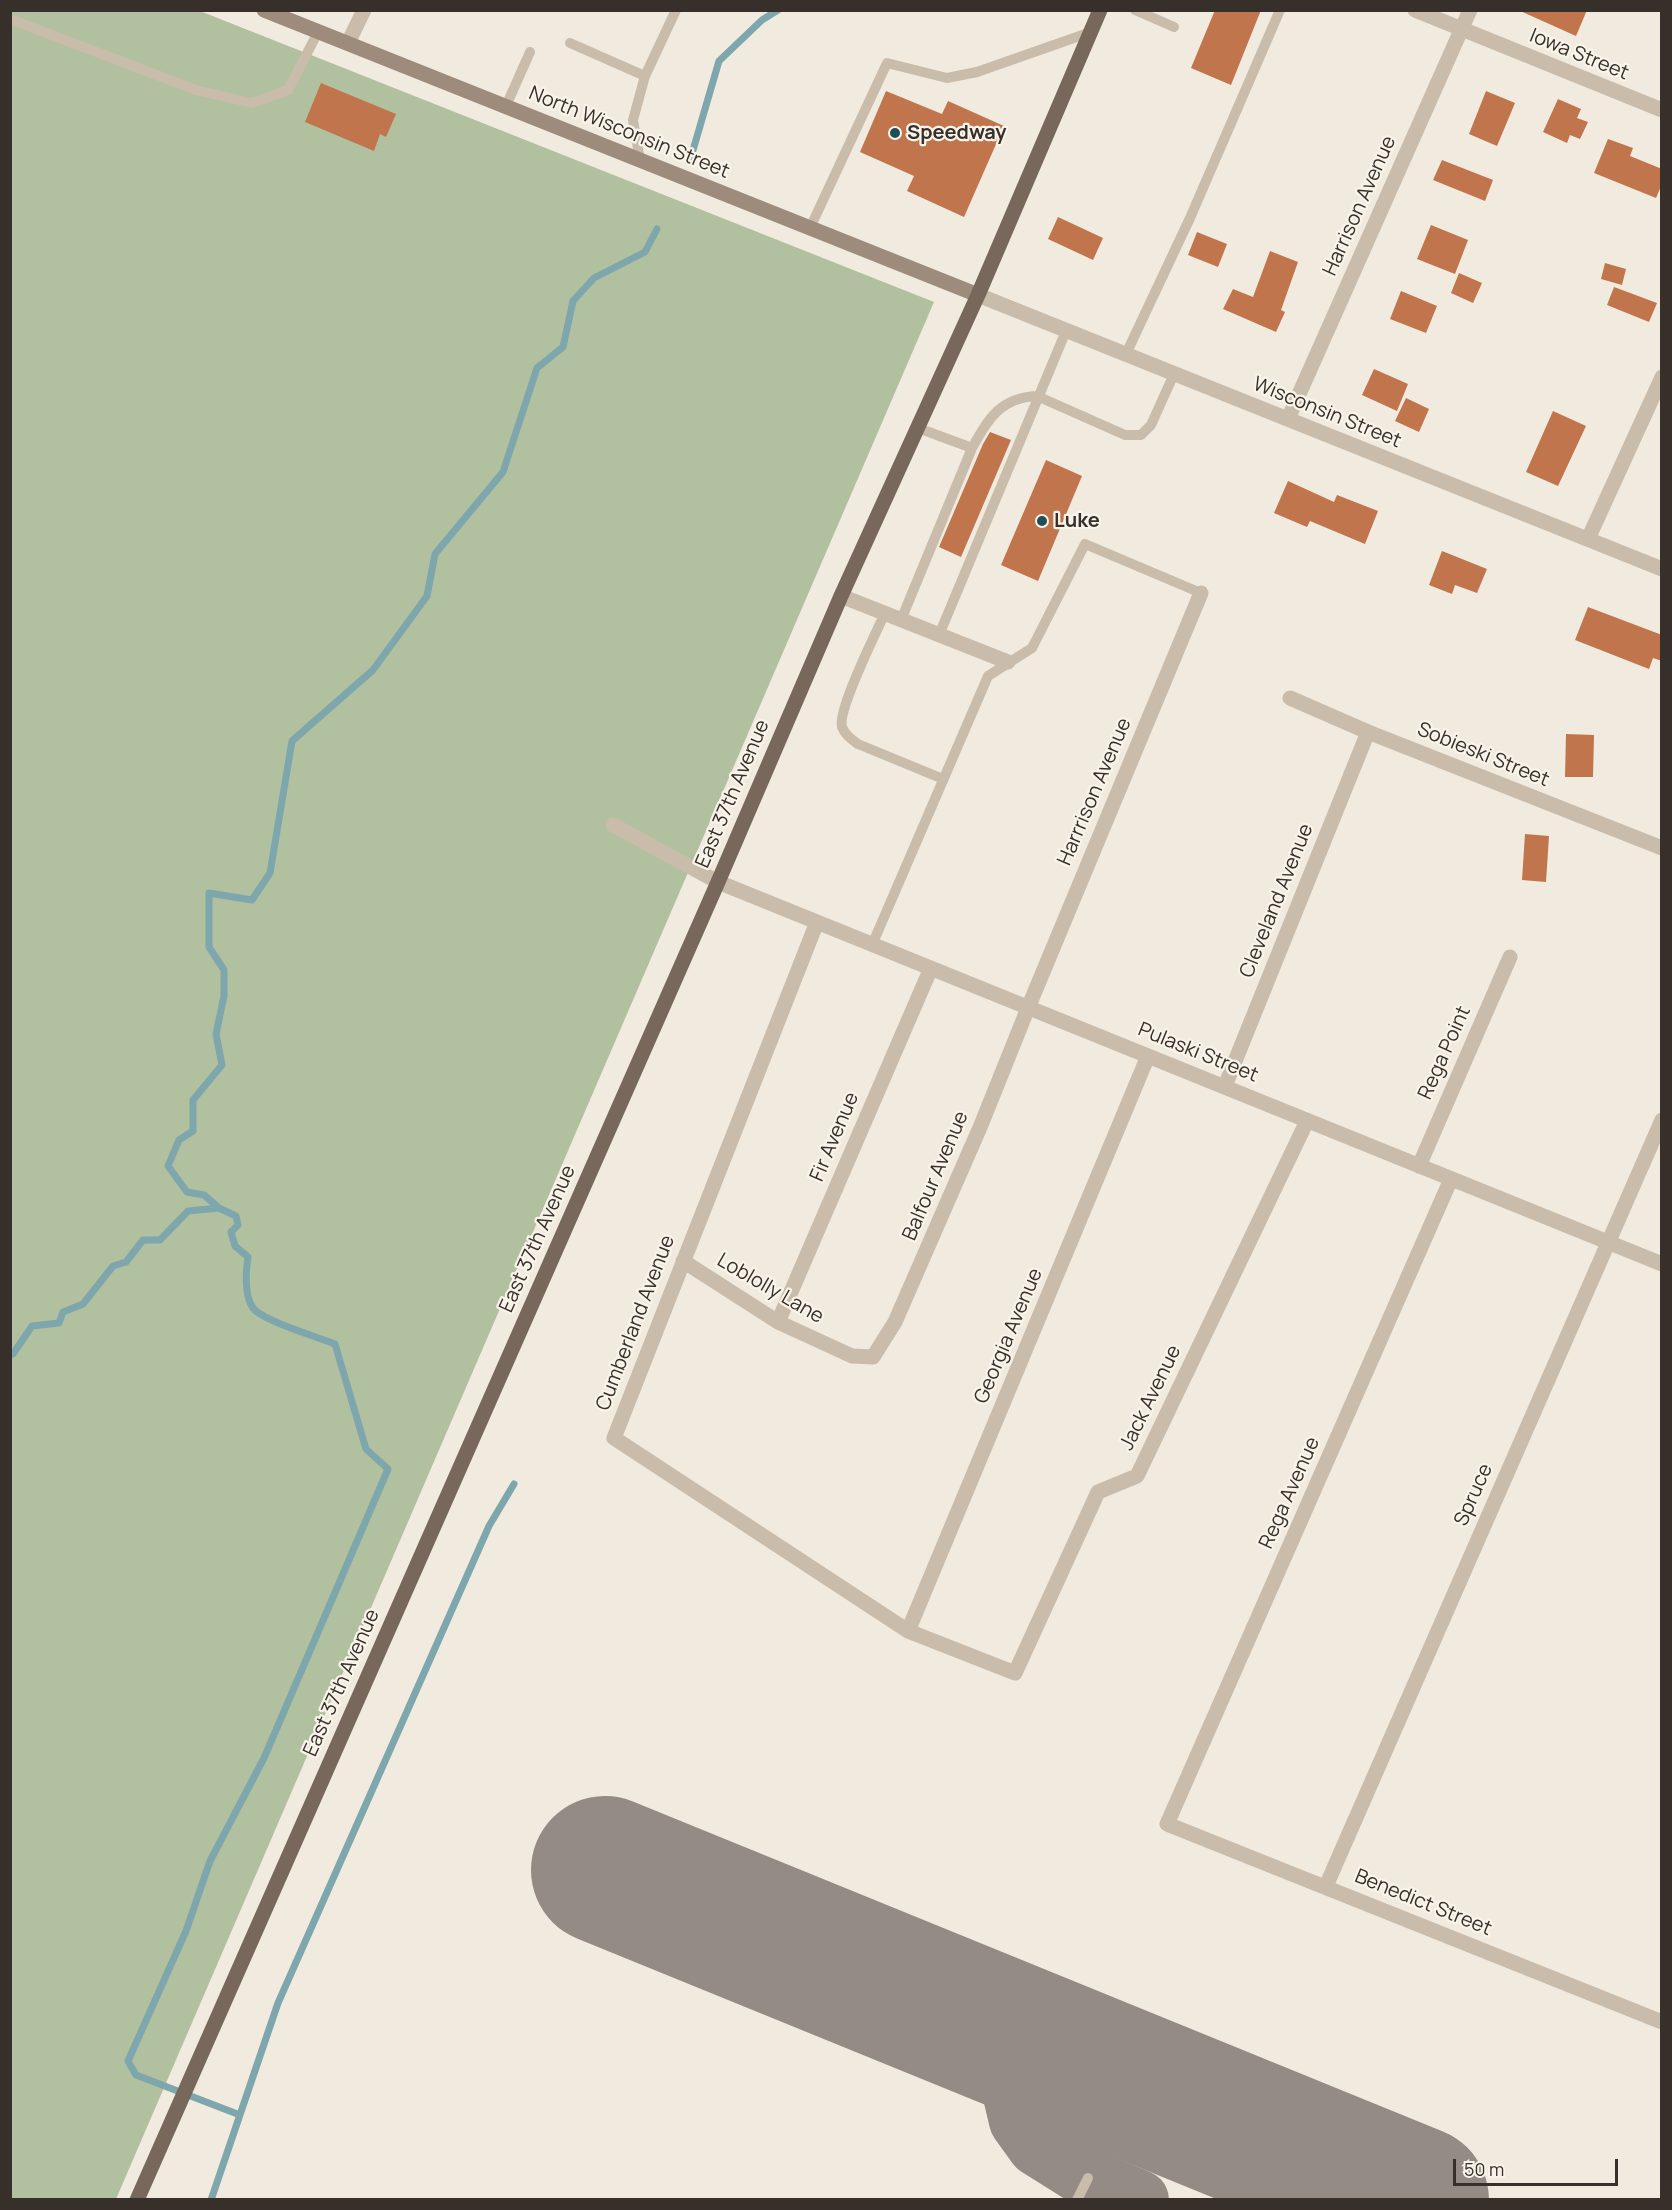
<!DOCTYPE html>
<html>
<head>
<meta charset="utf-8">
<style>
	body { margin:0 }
	#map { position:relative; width:1672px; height:2210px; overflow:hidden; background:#f1eade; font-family:Manrope,sans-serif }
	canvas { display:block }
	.frame { position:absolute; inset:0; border:12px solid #372f29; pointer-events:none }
	.scale { position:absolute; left:1453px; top:2159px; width:165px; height:27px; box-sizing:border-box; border:3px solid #372f29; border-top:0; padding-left:8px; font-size:18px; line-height:21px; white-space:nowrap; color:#372f29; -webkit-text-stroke:4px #f9f4ea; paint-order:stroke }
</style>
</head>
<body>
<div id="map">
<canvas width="1672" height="2210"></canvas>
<div class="frame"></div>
<div class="scale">50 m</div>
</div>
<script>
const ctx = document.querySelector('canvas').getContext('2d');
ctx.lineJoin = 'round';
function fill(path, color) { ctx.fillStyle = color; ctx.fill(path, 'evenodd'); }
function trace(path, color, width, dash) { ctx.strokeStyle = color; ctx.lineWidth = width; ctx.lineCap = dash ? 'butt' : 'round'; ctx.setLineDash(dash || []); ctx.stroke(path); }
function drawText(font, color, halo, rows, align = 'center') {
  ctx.font = font + ' Manrope,sans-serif'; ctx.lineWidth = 4.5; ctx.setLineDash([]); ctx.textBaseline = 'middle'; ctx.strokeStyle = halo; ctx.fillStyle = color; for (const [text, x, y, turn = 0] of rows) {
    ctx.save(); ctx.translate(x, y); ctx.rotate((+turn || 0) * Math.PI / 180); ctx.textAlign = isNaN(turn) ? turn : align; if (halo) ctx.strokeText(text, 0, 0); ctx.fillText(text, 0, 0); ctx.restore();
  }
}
fill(new Path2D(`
	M 11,11 L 200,11 L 934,302 L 116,2199 L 11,2200 Z`), '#b1c09e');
trace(new Path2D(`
	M 691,157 L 719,61 L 762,20 L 778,10
	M 10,1354 L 13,1354 L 32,1326 L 59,1323 L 63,1312 L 83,1304 L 113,1266 L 126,1262 L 143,1240 L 160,1240 L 188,1211 L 219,1208
	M 240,2115 L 136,2075 L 128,2061 L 186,1931 L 210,1861 L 264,1758 L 388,1469 L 366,1449 L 335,1344 C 318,1337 263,1321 253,1308 C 244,1295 246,1271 248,1257 L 235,1246 L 231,1232 L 238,1225 L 236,1216 L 219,1208 L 204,1195 L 187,1192 L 168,1166 L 179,1140 L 193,1131 L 193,1100 L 222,1065 L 216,1034 L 224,996 L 224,970 L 209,947 L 209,893 L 252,900 L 270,873 L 292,741 L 373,670 L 427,596 L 435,554 L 503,472 L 537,368 L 563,347 L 573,301 L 594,278 L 645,252 L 657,229
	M 211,2200 L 278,2003 L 489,1526 L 514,1484`), '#7ea6ad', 7);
trace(new Path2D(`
	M 1024,2040 L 1011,2087 L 1019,2121 L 1037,2146 L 1088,2178 L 1139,2200`), '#948c84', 60);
trace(new Path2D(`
	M 605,1870 L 1415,2200`), '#948c84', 148);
fill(new Path2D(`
	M 1215,10 L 1261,10 L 1231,85 L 1191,68 Z
	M 1518,10 L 1587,10 L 1576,36 Z
	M 321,83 L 396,114 L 386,137 L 380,134 L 374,151 L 305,122 Z
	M 886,91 L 942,114 L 948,101 L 1004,126 L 964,217 L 907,191 L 914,176 L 860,152 Z
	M 1486,91 L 1515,103 L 1497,146 L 1469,134 Z
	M 1558,99 L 1581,109 L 1577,118 L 1588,122 L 1580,139 L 1570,135 L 1567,143 L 1543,132 Z
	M 1608,139 L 1633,148 L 1630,156 L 1662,169 L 1662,184 L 1656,198 L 1594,173 Z
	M 1442,160 L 1493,180 L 1485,201 L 1433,180 Z
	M 1058,217 L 1103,238 L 1093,260 L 1048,239 Z
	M 1431,225 L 1468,240 L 1455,274 L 1417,259 Z
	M 1197,232 L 1227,244 L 1218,267 L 1188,255 Z
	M 1270,251 L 1298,262 L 1281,310 L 1285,312 L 1276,332 L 1223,309 L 1233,289 L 1253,297 Z
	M 1605,263 L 1626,269 L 1622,285 L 1601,279 Z
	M 1459,273 L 1482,283 L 1473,303 L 1451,293 Z
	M 1614,287 L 1657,303 L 1649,322 L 1607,305 Z
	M 1401,291 L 1437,306 L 1426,333 L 1390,319 Z
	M 1374,369 L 1408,384 L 1397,411 L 1362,395 Z
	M 1406,398 L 1429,409 L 1419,432 L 1395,421 Z
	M 1553,411 L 1586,426 L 1558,486 L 1526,472 Z
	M 990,432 L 1011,440 L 961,557 L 939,547 L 983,444 Z
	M 1046,460 L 1082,476 L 1038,581 L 1001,565 Z
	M 1288,481 L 1334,502 L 1337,495 L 1378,511 L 1365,544 L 1310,521 L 1307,527 L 1274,513 Z
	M 1442,551 L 1487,569 L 1477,593 L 1455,585 L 1452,594 L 1429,585 Z
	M 1588,607 L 1662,635 L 1662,661 L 1653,658 L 1649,669 L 1575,640 Z
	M 1566,734 L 1594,735 L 1593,777 L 1565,777 Z
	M 1525,834 L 1549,836 L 1546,882 L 1522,880 Z`), '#c0754d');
trace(new Path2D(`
	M 1135,10 L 1174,27
	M 10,19 L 196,90 L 252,103 L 288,90 L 318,32
	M 570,43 L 645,76 L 633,120 L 640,160
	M 645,76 L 676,10
	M 506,106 L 530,52
	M 810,228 L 887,63 L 947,78 L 977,72 L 1091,32
	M 1126,354 L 1190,218 L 1280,10
	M 918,428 L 972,448 C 989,418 1000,398 1037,396 L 1125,435 L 1141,435 L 1151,425 L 1174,374
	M 885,613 C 876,633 837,711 842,727 C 845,735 852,740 858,744 L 943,779
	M 901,620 L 972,448
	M 939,635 L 1066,331
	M 872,945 L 988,676 L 1032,648 L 1085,544 L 1201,593
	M 1077,2200 L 1088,2178`), '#c9bcaa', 10);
trace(new Path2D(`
	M 1415,10 L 1662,110
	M 348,43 L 364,10
	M 978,295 L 1662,569
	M 1288,419 L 1470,10
	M 1588,539 L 1662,377
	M 841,596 L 1008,662
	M 1290,698 L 1368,732 L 1662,848
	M 613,825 L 718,882 L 1662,1264
	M 817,922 L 614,1438 L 908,1631 L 1015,1673 L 1098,1492 L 1137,1476 L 1307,1121
	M 1225,1086 L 1368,732
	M 1419,1166 L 1510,957
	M 1451,1179 L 1167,1824 L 1662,2022
	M 683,1261 L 778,1322 L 852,1356 L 873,1357 L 895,1322 L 981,1125 L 1028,1008 L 1201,593
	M 778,1322 L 931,968
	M 908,1631 L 1148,1056
	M 1326,1886 L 1662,1120`), '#c9bcaa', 15);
trace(new Path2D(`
	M 264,10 L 978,295`), '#9d8b7b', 15);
trace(new Path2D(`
	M 137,2200 L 718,882 L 841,596 L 978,295 L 1100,10`), '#78685b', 15);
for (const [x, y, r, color] of [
	[895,133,6,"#214d56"],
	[1042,521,6,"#214d56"]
]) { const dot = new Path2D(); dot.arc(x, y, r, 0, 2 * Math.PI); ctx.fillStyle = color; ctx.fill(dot); trace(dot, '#f9f4ea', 2); }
drawText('20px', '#372f29', '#f9f4ea', [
	["Iowa Street",1579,55,22],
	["North Wisconsin Street",629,133,22],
	["Harrison Avenue",1360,206,-66],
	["Wisconsin Street",1327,413,22],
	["Sobieski Street",1483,755,22],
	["Harrrison Avenue",1095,792,-67],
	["East 37th Avenue",733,794,-67],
	["Cleveland Avenue",1277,901,-68],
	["Pulaski Street",1198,1053,22],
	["Rega Point",1445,1053,-66],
	["Fir Avenue",835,1137,-67],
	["Balfour Avenue",936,1176,-67],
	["East 37th Avenue",538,1239,-66],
	["Loblolly Lane",770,1289,30],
	["Cumberland Avenue",636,1323,-69],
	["Georgia Avenue",1009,1336,-67],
	["Jack Avenue",1151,1398,-64],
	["Rega Avenue",1290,1493,-66],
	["Spruce",1474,1495,-66],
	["East 37th Avenue",342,1683,-66],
	["Benedict Street",1423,1903,22]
]);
drawText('bold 20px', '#372f29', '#f9f4ea', [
	["Speedway",907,133],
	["Luke",1054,521]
], 'left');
</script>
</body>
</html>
